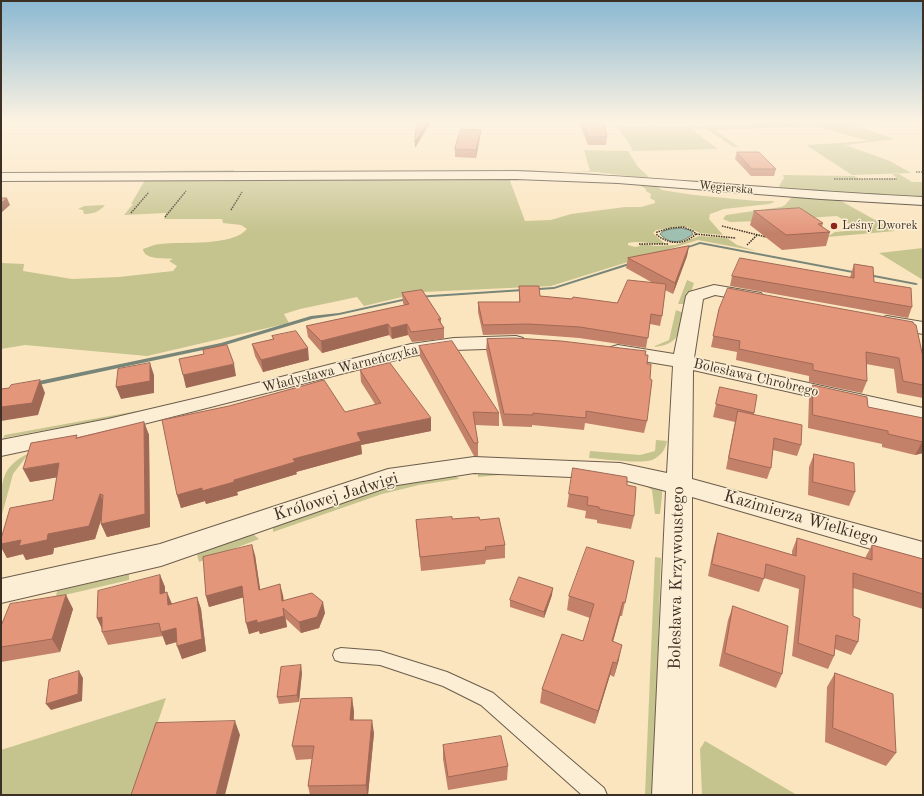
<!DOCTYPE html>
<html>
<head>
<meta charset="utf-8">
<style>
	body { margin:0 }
	#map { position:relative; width:924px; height:796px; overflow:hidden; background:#fbe5bf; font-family:"Old Standard TT",serif }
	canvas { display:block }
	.frame { position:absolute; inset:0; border:2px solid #3c3024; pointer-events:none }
</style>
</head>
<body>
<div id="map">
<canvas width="924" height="796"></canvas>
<div class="frame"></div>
</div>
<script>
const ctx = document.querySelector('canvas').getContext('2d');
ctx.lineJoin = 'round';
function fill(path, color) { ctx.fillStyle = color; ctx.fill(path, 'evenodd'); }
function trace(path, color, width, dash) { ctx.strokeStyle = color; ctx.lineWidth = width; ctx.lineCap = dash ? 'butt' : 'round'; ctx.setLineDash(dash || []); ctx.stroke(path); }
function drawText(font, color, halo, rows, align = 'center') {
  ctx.font = font + ' "Old Standard TT",serif'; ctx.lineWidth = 3; ctx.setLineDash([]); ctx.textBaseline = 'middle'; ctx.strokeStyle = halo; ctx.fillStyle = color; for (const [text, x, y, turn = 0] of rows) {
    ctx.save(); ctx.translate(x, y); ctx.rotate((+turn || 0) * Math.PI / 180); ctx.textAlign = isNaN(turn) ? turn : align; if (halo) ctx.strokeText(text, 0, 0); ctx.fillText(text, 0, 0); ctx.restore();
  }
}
fill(new Path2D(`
	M 747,122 L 876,122 L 880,123 L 853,125 L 895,139 L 845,145 L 890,161 L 911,173 L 852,175 L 806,145 L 869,141 L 814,126 L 715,130 L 739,147 L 733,147 L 707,129 L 691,129 L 718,149 L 633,151 L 627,140 L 617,127 L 751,126 Z
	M 584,150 L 628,151 L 638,167 L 649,177 L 643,178 L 596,172 L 565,171 L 590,171 Z
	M 234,170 L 233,172 L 235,172 L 235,173 L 159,173 L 162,171 Z
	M 892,174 L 899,174 L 912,182 L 923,182 L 923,199 L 782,190 L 779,186 L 784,178 L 783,175 L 854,176 L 860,179 L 897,178 Z
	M 509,178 L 525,221 L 551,220 L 571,214 L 625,207 L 641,207 L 655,203 L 655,201 L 650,198 L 651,194 L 646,191 L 646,189 L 635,183 L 657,186 L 662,190 L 694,195 L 757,201 L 772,201 L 775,202 L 769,204 L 724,209 L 710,214 L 709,219 L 723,235 L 700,233 L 687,227 L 680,227 L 656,230 L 653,233 L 665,244 C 653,245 640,240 628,243 L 628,245 L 635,247 L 640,246 L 640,244 L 656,246 L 676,245 L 699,236 L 727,238 L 737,245 L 756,251 L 698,240 L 551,286 L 423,292 L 364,306 L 357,297 L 300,309 L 284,314 L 289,323 L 147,356 L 25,345 L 1,349 L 1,263 L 24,264 L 23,271 L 72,279 L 119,277 L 173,271 L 177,266 L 169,261 L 173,259 C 164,258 144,260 143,249 C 149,247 155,244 161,244 C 183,241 232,247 247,229 L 241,225 L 223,223 L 222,219 L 164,219 L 166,213 L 124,215 L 133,204 L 131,204 L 145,180 Z
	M 792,197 L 841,201 L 895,231 L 827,237 L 835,232 L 859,230 L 837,216 L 760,221 L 730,222 L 723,219 L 726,215 L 781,207 L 785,205 Z
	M 105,205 C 99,212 93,214 84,214 L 83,210 L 78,209 L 84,206 Z
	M 923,248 L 923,280 L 879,253 Z
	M 687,280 L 694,283 L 687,304 L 678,304 Z
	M 676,310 L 684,313 C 679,333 679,344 655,347 L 655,346 L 669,340 Z
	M 137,411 L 137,413 L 3,438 L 5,435 Z
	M 656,440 L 667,441 C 665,450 661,456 652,460 C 639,464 603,459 589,458 L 590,451 L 640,455 L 655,451 Z
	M 40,448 L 41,450 L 26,457 L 13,474 L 1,518 C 1,477 0,465 40,448 Z
	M 509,471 L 630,477 L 662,489 L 662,496 L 660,514 L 655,514 L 652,490 L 641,483 L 578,477 L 511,474 L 478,477 L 478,473 Z
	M 453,476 L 459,478 L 458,479 L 419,485 L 382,494 L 273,532 L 273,526 L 373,491 L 404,483 Z
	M 253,534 L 259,539 L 199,562 L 197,554 Z
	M 655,557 L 661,558 L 653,795 L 645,795 Z
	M 129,574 L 129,580 L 56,597 L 57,591 Z
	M 166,698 L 133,795 L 1,795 L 1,750 Z
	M 705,741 L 797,795 L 798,795 L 702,795 L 700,749 Z`), '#c5c38e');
const water = new Path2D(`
	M 680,228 L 690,230 L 693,234 C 682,243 670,245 660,234 C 664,229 673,229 680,228 Z`);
fill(water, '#9fbfb0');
trace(water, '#778678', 1);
fill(new Path2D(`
	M 700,242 L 916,283 L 918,284 L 916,285 L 700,244 L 682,250 L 680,249 Z
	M 632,262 L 636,263 L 554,289 L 416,298 L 339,315 L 312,319 L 222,346 L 34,386 L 31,384 L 34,382 L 221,343 L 311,316 L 339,313 L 416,296 L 554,287 Z`), '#778678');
const service = new Path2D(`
	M 341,648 L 380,651 L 447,672 L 493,693 L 604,788 L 607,795 L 582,795 L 481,705 L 443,686 L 380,665 L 341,662 L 335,660 L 333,655 L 335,650 Z`);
const minor = new Path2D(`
	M 714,285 L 755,292 L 761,293 L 764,297 L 761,301 L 755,302 L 715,295 L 703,299 L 694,358 L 923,408 L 923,422 L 693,370 L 692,479 L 923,542 L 923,564 L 692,497 L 692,795 L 652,795 L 666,491 L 620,479 L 474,473 L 391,486 L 161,566 L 1,603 L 1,579 L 160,544 L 388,469 L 474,457 L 620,463 L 667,473 L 673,366 L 618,357 L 611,355 L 608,351 L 611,347 L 618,345 L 674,354 L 686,296 L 689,292 Z
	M 887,316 L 923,322 L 923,334 L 880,326 L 878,322 L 880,318 Z
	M 516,336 L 523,338 L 526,342 L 523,346 L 516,348 L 454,350 L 412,356 L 108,433 L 1,456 L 1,440 L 108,419 L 206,396 L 411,344 L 454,338 Z`);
const secondary = new Path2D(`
	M 516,171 C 652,176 787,191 923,197 L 923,205 L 821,199 L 618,183 L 516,179 L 1,181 L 1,173 Z`);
trace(service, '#6c5d4b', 2);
trace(minor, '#6c5d4b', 2);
trace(secondary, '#3c3024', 2);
trace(new Path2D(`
	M 916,172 L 923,172
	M 834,179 L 897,179
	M 231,210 L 242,192
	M 131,213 L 149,192
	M 165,217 L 186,191
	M 722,226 L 766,237
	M 683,227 L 693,231 L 696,234 C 684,245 670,245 657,235 L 657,232 L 671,228 Z
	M 696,234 L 736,238
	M 639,244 L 668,244
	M 747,245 L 757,235`), '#3c3024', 1.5, [1.5, 1]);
fill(service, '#fceed5');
fill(minor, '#fceed5');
fill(secondary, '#fceed5');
fill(new Path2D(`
	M 579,122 L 604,122 L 607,137 L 606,145 L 588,145 Z
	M 481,130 L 480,137 L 476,158 L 455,157 L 455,149 Z
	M 737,152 L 776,169 L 774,176 L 751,176 L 735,159 Z
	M 754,211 L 823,223 L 822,227 L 830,232 L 826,246 L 782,250 L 750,225 Z
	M 689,246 L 687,256 L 673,294 L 665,290 L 662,316 L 660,326 L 650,324 L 646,348 L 579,338 L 527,334 L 483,335 L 478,312 L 478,302 L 519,302 L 519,286 L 540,296 L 617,303 L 653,283 L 626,268 L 628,258 Z
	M 854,264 L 874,282 L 912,307 L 908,318 L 730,286 L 732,276 L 850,277 L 851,274 Z
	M 402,293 L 441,319 L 441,323 L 444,328 L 444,339 L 412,342 L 408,335 L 392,339 L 389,335 L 322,353 L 308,337 L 306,326 L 404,305 L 403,303 Z
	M 719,309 L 914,324 L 923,357 L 923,398 L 897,393 L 894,369 L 866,364 L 867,381 L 862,393 L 809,382 L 809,376 L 736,360 L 737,352 L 711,347 Z
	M 272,336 L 309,360 L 263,372 L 255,356 L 252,344 L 273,339 Z
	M 487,339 L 645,355 L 647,364 L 647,421 L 644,433 L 585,423 L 584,430 L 532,425 L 532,427 L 503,426 L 486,350 Z
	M 419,346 L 499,413 L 499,426 L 475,425 L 478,443 L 478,456 L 474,456 L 420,357 Z
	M 360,370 L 431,431 L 361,445 L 362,454 L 296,472 L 297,474 L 237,492 L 238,495 L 206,504 L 205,501 L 181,508 L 177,495 L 375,404 L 361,382 Z
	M 813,385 L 868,407 L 923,418 L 923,453 L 915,455 L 882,447 L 882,444 L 808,428 L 809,398 Z
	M 720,387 L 754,413 L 754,414 L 801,445 L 797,456 L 773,450 L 771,468 L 767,479 L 726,469 L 735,422 L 713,417 Z
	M 144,422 L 149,435 L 150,527 L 107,537 L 101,524 L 101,520 L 95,539 L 54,548 L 53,554 L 26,560 L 23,554 L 7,558 L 1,547 L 1,539 L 53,500 L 57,477 L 30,482 L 78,437 Z
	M 814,454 L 855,492 L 849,506 L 808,495 L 809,467 Z
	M 627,485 L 634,516 L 631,529 L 597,523 L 597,520 L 585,518 L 586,511 L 567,507 L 569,494 Z
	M 452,519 L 480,520 L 505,545 L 505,558 L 486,560 L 485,564 L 421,571 L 416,520 Z
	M 718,533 L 792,555 L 792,551 L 797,538 L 865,558 L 872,545 L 923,559 L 923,609 L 853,588 L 853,616 L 858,642 L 851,655 L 835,649 L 834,656 L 828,669 L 792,656 L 799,589 L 764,578 L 759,592 L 708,576 L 714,546 Z
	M 255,555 L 260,590 L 283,595 L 283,601 L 325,613 L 319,628 L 301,633 L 286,619 L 287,627 L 260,634 L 259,631 L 249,634 L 243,597 L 209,607 L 206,596 Z
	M 634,561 L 622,616 L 620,616 L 613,642 L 619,659 L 614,677 L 610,675 L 595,724 L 540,703 L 542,689 L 583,641 L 590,618 L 567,610 L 569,596 Z
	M 160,575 L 165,587 L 165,593 L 172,604 L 197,597 L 201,609 L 206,651 L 182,659 L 177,642 L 166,645 L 163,636 L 108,645 L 102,632 L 102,629 L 97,618 Z
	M 66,595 L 73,609 L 60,652 L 1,662 L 1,626 Z
	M 552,595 L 544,618 L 510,607 L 510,600 Z
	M 733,606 L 782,674 L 776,688 L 719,666 L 728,620 Z
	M 302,672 L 299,702 L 279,704 L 277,697 Z
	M 835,673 L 896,753 L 886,766 L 825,742 L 827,687 Z
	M 352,698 L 354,712 L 354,720 L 374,733 L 368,795 L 310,795 L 308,786 L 312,759 L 296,760 L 292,746 Z
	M 443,745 L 508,766 L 507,780 L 448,790 L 443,759 Z`), '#c4816a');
fill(new Path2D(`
	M 427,122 L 431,122 L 415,148 L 415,142 Z
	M 481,130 L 480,137 L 476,158 L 476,150 Z
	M 7,198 L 10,205 L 1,213 L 1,203 Z
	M 689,246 L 687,256 L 673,294 L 675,283 Z
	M 388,324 L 389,335 L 322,353 L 321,341 Z
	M 407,324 L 408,335 L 392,339 L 391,328 Z
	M 308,348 L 309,360 L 263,372 L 261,360 Z
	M 150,363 L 154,375 L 154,393 L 121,399 L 116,387 Z
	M 234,364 L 236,376 L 186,388 L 183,375 Z
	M 40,380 L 45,393 L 38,415 L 1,421 L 1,407 Z
	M 431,418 L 431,431 L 361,445 L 362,454 L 296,472 L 297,474 L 237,492 L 238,495 L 206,504 L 205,501 L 181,508 L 177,495 L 234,480 L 293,459 L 357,433 Z
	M 144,422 L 149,435 L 150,527 L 107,537 L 101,524 Z
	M 922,442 L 923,442 L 923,453 L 915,455 Z
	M 59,463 L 65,476 L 30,482 L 23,469 Z
	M 100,494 L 105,507 L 95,539 L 54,548 L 53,554 L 26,560 L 23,554 L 7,558 L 1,547 L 1,544 L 48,534 Z
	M 252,545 L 255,555 L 262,601 L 259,590 Z
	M 160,575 L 165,587 L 165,606 L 160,594 Z
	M 280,584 L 283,595 L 285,609 L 282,601 Z
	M 242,586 L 245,597 L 209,607 L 206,596 Z
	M 553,588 L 552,595 L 544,618 L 544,612 Z
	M 167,592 L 172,604 L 168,605 Z
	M 66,595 L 73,609 L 60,652 L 52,639 Z
	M 197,597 L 201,609 L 206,651 L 182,659 L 177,646 Z
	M 323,602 L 325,613 L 319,628 L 301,633 L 299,622 Z
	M 623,602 L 620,616 L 609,655 L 612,641 Z
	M 283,608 L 287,627 L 260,634 L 259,631 L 249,634 L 246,623 L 257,620 Z
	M 102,617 L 103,631 L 97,618 Z
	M 176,628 L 180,641 L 166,645 L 161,632 Z
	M 622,645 L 619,659 L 614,677 L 617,663 Z
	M 613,662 L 610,675 L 595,724 L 598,711 Z
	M 301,665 L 302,672 L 299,702 L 297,695 Z
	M 79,671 L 83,678 L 82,701 L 51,710 L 46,704 Z
	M 352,698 L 354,712 L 352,734 L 350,720 Z
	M 372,720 L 374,733 L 368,795 L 367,795 L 366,785 Z
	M 235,721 L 240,735 L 225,795 L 216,795 Z`), '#a06956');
const building = new Path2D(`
	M 417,122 L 427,122 L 415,142 Z
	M 583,122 L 604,122 L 607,137 L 589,137 Z
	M 461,129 L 481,130 L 476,150 L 455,149 Z
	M 737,152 L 759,152 L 776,169 L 752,169 Z
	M 1,198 L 7,198 L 1,203 Z
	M 800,208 L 823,223 L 818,224 L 830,232 L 786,235 L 754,211 Z
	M 689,246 L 675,283 L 628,258 Z
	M 740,258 L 854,278 L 854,264 L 873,267 L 874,282 L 911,288 L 912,307 L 732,276 Z
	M 628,280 L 666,284 L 662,316 L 651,314 L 648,338 L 580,327 L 528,324 L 483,325 L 478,302 L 520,302 L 519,286 L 539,286 L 540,296 L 572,299 L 573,297 L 617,303 Z
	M 728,288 L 913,322 L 914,324 L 916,325 L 923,357 L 923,385 L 903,381 L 899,358 L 866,352 L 867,381 L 813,370 L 813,364 L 739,349 L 740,341 L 713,336 L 719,309 Z
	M 422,290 L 441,319 L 438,319 L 444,328 L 411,332 L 407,324 L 391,328 L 388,324 L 321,341 L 306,326 L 409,304 L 402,293 Z
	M 296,331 L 308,348 L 261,360 L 252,344 L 274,339 L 272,336 Z
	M 515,338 L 561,341 L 646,351 L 645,355 L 648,355 L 647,364 L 651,364 L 650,379 L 652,380 L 647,421 L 586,411 L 586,418 L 533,413 L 533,415 L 504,414 L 487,339 Z
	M 452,341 L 499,413 L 473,412 L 478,443 L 474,443 L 419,346 Z
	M 227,345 L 234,364 L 183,375 L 179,359 L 204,354 L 203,350 Z
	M 150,363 L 150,381 L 116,387 L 118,369 Z
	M 390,363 L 431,418 L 357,433 L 361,441 L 293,459 L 295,462 L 234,480 L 234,482 L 202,491 L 202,488 L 177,495 L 162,420 L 229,406 L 324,380 L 345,412 L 381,403 L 360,370 Z
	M 40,380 L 32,403 L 1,407 L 1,389 L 9,388 L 11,385 Z
	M 813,385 L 867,397 L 868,407 L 923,418 L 923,442 L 888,434 L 888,431 L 813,415 Z
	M 720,387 L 757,395 L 754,413 L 716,404 Z
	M 738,411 L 802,425 L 801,445 L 774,438 L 771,468 L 729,458 Z
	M 144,422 L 145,514 L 101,524 L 103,495 L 100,494 L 89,526 L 48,534 L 47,540 L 19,546 L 21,540 L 1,544 L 1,539 L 10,508 L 53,500 L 59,463 L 23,469 L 31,443 L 77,435 L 76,438 Z
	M 814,454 L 854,463 L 855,492 L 813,482 Z
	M 573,468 L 627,477 L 627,485 L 636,487 L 634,516 L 599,509 L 599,507 L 587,505 L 588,497 L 569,494 Z
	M 452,517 L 452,519 L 479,517 L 480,520 L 499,518 L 505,545 L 485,547 L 486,550 L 420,557 L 416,520 Z
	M 718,533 L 796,556 L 797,538 L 872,560 L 872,545 L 923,559 L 923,594 L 853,573 L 853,616 L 860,619 L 858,642 L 836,635 L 834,656 L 798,643 L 805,576 L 766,564 L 764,579 L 712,564 Z
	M 252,545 L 259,590 L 280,584 L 282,601 L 312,593 L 323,602 L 317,617 L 299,622 L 283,608 L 284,616 L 257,623 L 257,620 L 246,623 L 242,586 L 206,596 L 203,557 Z
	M 587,547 L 634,561 L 625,603 L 623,602 L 612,641 L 622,645 L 617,663 L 613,662 L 598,711 L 542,689 L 562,634 L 583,641 L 594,604 L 569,596 Z
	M 160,575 L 160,594 L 167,592 L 168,605 L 197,597 L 202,639 L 177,646 L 176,628 L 161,632 L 159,623 L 102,632 L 102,617 L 97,618 L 98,591 Z
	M 519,577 L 553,588 L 544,612 L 510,600 Z
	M 66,595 L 52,639 L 1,647 L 1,626 L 10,604 Z
	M 733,606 L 788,626 L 782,674 L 725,653 Z
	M 301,665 L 297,695 L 277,697 L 281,667 Z
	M 79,671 L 78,694 L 46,704 L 49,680 Z
	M 835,673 L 893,694 L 896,753 L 833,728 Z
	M 352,698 L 350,720 L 372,720 L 366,785 L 308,786 L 314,746 L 292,746 L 301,699 Z
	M 235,721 L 216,795 L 131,795 L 156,723 Z
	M 501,736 L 508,766 L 448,777 L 443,745 Z`);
fill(building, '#e4967b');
trace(building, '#a06956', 1);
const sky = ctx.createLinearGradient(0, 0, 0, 233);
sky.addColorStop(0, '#8bb8d2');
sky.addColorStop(0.52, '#fdf3e2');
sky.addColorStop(1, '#fdf3e200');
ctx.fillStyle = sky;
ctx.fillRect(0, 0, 924, 233);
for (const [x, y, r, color] of [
	[834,226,4,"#8f2418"]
]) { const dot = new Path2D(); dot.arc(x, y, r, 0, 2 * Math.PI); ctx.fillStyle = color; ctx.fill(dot); trace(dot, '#fceed5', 1.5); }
drawText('12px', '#3c3024', '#fceed5', [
	["Węgierska",726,188,5]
]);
drawText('12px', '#3c3024', '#fceed5', [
	["Leśny Dworek",842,226]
], 'left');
drawText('14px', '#3c3024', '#fceed5', [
	["Władysława Warneńczyka",340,369,-14],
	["Bolesława Chrobrego",756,378,13]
]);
drawText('17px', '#3c3024', '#fceed5', [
	["Królowej Jadwigi",336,497,-17],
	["Kazimierza Wielkiego",801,518,16],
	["Bolesława Krzywoustego",677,578,-89]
]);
</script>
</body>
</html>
